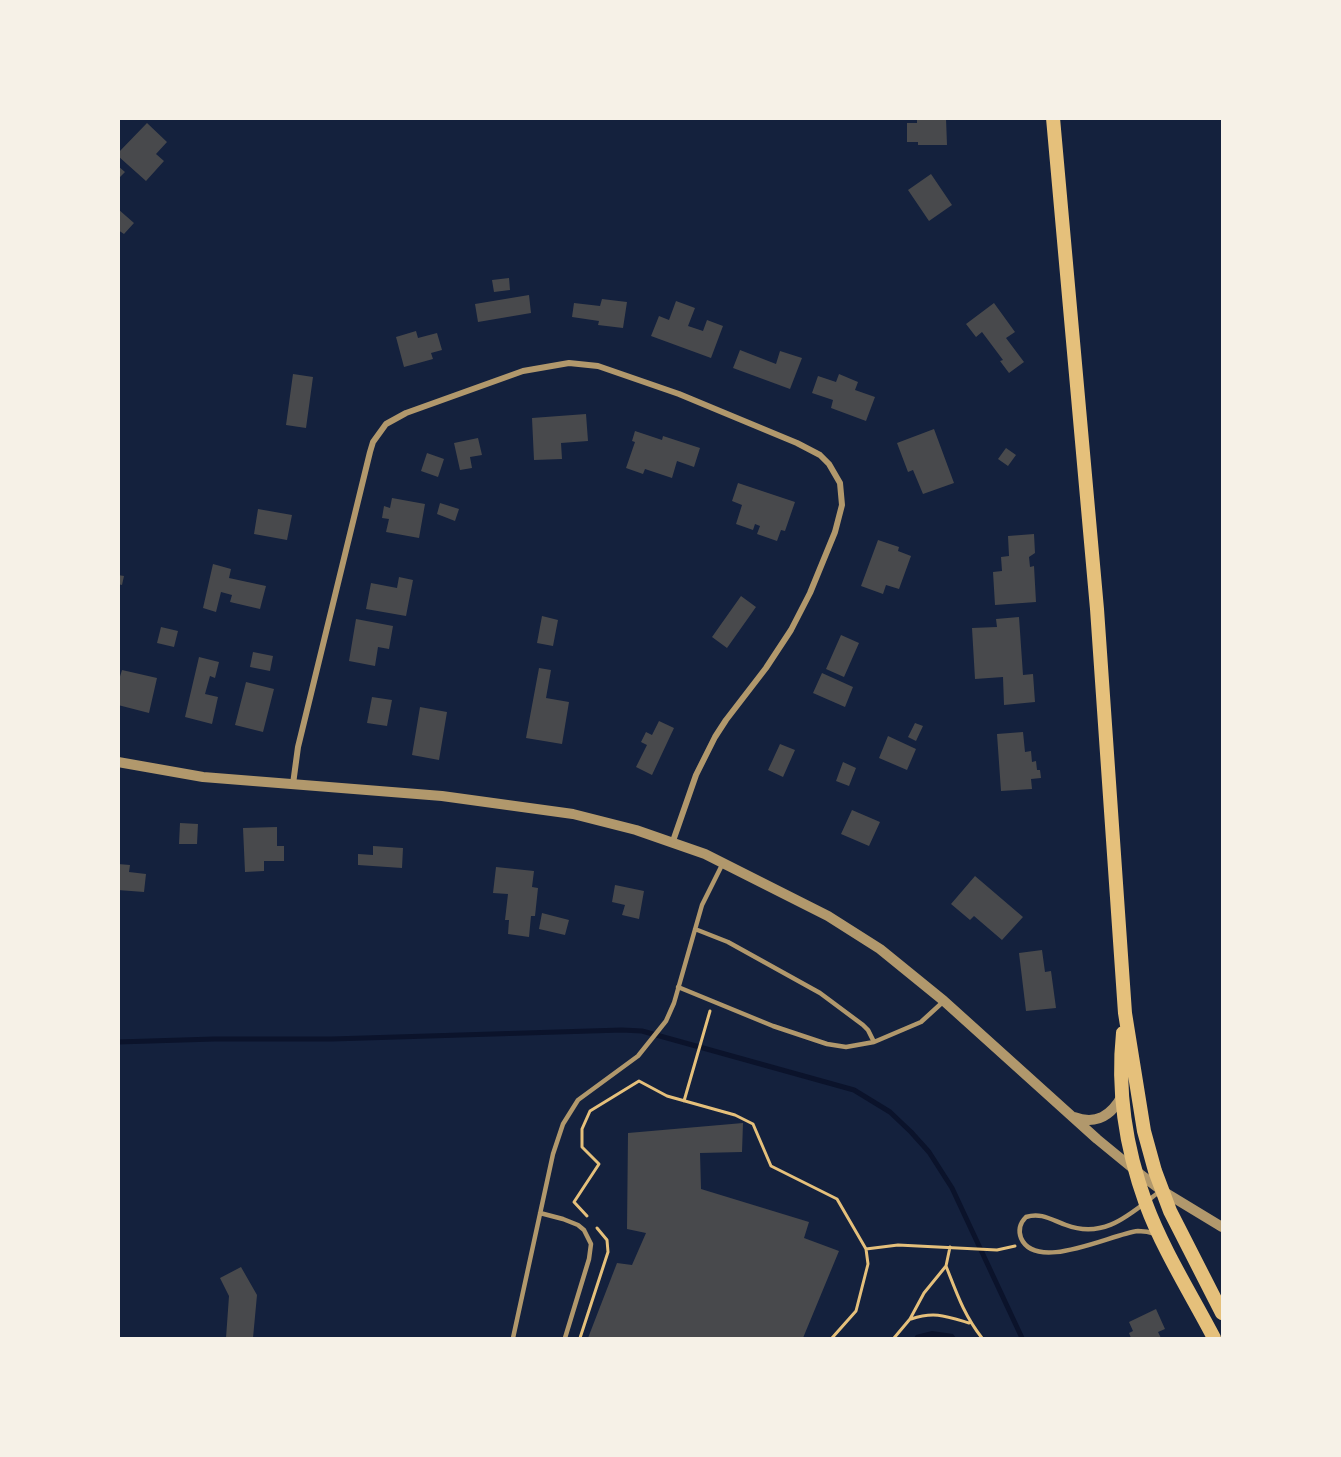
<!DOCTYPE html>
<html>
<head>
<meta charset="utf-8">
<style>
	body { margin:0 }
	#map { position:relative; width:1341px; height:1457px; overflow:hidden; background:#14213d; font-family:Barlow,sans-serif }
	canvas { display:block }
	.frame { position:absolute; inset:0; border:120px solid #f6f1e7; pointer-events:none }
</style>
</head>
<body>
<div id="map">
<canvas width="1341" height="1457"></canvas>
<div class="frame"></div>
</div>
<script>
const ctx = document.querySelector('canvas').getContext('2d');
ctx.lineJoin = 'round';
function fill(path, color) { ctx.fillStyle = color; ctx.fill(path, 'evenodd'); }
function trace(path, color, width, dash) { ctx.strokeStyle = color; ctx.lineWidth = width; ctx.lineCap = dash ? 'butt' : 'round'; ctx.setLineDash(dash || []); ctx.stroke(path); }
fill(new Path2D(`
	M 932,1331 L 953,1334 L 956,1338 L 914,1338 L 916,1335 Z`), '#0b132b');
trace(new Path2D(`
	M 118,1042 L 214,1039 L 332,1039 L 622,1030 L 642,1031 L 854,1090 L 890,1112 L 911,1132 L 929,1152 L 952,1188 L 1022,1338`), '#0b132b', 5);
fill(new Path2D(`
	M 917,118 L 946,118 L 947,145 L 918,145 L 918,142 L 907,142 L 907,123 L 917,123 Z
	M 147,123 L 167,142 L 156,154 L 164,161 L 146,181 L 118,156 L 118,153 Z
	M 118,166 L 125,172 L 118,179 Z
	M 931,174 L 952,205 L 929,221 L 908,190 Z
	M 118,209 L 134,223 L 124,234 L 118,230 Z
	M 509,278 L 510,290 L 494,292 L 492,280 Z
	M 529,295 L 531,313 L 478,322 L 475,304 Z
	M 602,299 L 627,302 L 623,328 L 598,325 L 599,321 L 572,317 L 574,303 L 600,306 Z
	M 676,301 L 695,308 L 688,326 L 703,331 L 707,320 L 723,326 L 711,358 L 651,336 L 659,316 L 669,320 Z
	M 994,303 L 1015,332 L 1006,338 L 1024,362 L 1009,373 L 1000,361 L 1003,360 L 982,332 L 976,337 L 966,324 Z
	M 416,331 L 418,338 L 437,333 L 442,350 L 431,353 L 433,359 L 404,367 L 396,337 Z
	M 740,350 L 776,364 L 780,351 L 802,358 L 790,389 L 733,368 Z
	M 293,374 L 313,377 L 306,428 L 286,425 Z
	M 839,374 L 858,382 L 855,390 L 875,397 L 866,421 L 831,408 L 833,400 L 812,393 L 818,376 L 836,382 Z
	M 586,414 L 588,441 L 561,443 L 562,459 L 534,460 L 532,418 Z
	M 934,429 L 954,483 L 923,494 L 913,470 L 908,472 L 897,443 Z
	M 635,431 L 662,440 L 663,436 L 700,448 L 694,467 L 677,461 L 672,478 L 645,469 L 643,474 L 626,468 L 635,442 L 632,441 Z
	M 478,438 L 482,455 L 470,457 L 472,468 L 460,470 L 454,443 Z
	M 1006,448 L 1016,455 L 1008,466 L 998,459 Z
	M 427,453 L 444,459 L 438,477 L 421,471 Z
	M 738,483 L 795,502 L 785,531 L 781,530 L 777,541 L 757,534 L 760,526 L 755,524 L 753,530 L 736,524 L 742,505 L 732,501 Z
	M 392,498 L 425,504 L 419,538 L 386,532 L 389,519 L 382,518 L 384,506 L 390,508 Z
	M 440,503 L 459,509 L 455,521 L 437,514 Z
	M 258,509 L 292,515 L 287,540 L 254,534 Z
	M 1034,534 L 1035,553 L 1029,557 L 1030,567 L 1034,566 L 1036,602 L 995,605 L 993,572 L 1002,571 L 1001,557 L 1009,556 L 1008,536 Z
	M 878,540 L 899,547 L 898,551 L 911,556 L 899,589 L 886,585 L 883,594 L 861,586 Z
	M 213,564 L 231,569 L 229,578 L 266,586 L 260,609 L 230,602 L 232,595 L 221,592 L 216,612 L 203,608 Z
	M 118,575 L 124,576 L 122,585 L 118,584 Z
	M 399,577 L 413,580 L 406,616 L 366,609 L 371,583 L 397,588 Z
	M 741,596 L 756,607 L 727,648 L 712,637 Z
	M 542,616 L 558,620 L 553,646 L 537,643 Z
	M 1019,617 L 1023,675 L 1033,674 L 1035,702 L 1004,705 L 1003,677 L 975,679 L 972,628 L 997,627 L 996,619 Z
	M 356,619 L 393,626 L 389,649 L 378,647 L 375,666 L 349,661 Z
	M 161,627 L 178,631 L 174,647 L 157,643 Z
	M 841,635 L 859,643 L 844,677 L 826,669 Z
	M 253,652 L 273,656 L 270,671 L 250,667 Z
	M 199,657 L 219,662 L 215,678 L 210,676 L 205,694 L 218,697 L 212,724 L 185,717 Z
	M 539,668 L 551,670 L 546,698 L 569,702 L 562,744 L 526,738 Z
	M 122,670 L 157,678 L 149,713 L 118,705 L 118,683 Z
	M 822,673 L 853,687 L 845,707 L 813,693 Z
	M 246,682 L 274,689 L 263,732 L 235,725 Z
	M 372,697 L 392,700 L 387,726 L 367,723 Z
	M 420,707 L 447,712 L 439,760 L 412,755 Z
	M 659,721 L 674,728 L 652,775 L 636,767 L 647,745 L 641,742 L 646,732 L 652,735 Z
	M 915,723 L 923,726 L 916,741 L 908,737 Z
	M 1023,732 L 1025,752 L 1031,751 L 1032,762 L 1036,761 L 1037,770 L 1040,770 L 1041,778 L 1031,779 L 1032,789 L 1001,791 L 997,734 Z
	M 888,736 L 916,749 L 907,770 L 879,758 Z
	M 780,744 L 795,750 L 783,777 L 768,770 Z
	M 843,762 L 856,768 L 849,786 L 836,781 Z
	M 852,810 L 880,822 L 869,846 L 841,834 Z
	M 180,823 L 198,824 L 197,844 L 179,844 Z
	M 277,827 L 277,846 L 284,846 L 284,861 L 264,861 L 264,871 L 245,872 L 243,828 Z
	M 373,846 L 403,848 L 402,868 L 358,865 L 358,854 L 373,855 Z
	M 118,864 L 130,865 L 129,872 L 146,874 L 144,892 L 118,890 Z
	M 496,867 L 534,871 L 532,887 L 538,888 L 535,916 L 531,916 L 529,937 L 508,934 L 509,920 L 505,920 L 508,894 L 493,893 Z
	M 975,876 L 1023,917 L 1002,940 L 974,916 L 970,920 L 951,904 Z
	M 615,885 L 644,891 L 639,919 L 622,915 L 625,905 L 612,902 Z
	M 542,913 L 569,920 L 565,935 L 539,929 Z
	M 1042,950 L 1045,972 L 1051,971 L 1056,1008 L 1026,1011 L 1019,953 Z
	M 743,1123 L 742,1152 L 700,1153 L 701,1189 L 809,1222 L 804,1238 L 839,1251 L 803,1338 L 588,1338 L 617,1263 L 632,1265 L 646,1233 L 627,1229 L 628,1133 Z
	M 241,1267 L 257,1295 L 253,1338 L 226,1338 L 229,1296 L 220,1278 Z
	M 1156,1309 L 1165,1329 L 1158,1332 L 1161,1338 L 1131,1338 L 1129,1333 L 1133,1331 L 1129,1322 Z`), '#48494c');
trace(new Path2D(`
	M 684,1101 L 710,1011
	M 587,1216 L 574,1202 L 599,1164 L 582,1147 L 582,1129 L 590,1111 L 639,1081 L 667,1096 L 735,1115 L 753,1124 L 771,1166 L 837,1199 L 866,1249 L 898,1245 L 997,1250 L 1015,1246
	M 946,1266 C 957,1294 964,1315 982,1338
	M 911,1319 C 934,1311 946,1316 969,1323
	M 580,1338 L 608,1252 L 607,1240 L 597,1228
	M 832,1338 L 856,1311 L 868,1264 L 866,1249
	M 894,1338 L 910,1319 L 924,1293 L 946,1266 L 950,1247`), '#e5c07b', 3);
trace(new Path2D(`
	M 695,929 L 728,942 L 820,993 L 863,1025 L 868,1030 L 874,1042 L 921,1022 L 944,1001
	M 678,987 L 773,1026 L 827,1044 L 846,1047 L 874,1042
	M 540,1213 L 563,1219 L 578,1225 L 584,1230 L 591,1244 L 589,1259 L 565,1338
	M 1156,1234 C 1150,1232 1144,1231 1138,1231 C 1111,1234 1036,1273 1021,1238 C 1018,1230 1020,1223 1026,1217 C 1041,1212 1052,1220 1066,1225 C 1105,1240 1131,1213 1159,1192
	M 513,1338 L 553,1154 L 563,1124 L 578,1100 L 638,1056 L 666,1021 L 674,1003 L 702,905 L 723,863`), '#b1986c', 4.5);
trace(new Path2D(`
	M 293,784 L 298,747 L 370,452 L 373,442 L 386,424 L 406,413 L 523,371 L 569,363 L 598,366 L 679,394 L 797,443 L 820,455 L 829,464 L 840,483 L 842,505 L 835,532 L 810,593 L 791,630 L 766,668 L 726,720 L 715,737 L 696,775 L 673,841`), '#b1986c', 6);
trace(new Path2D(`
	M 118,762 L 203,777 L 442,796 L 573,814 L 636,830 L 705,854 L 828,916 L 880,949 L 944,1001 L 1097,1139 L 1136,1171 L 1161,1190 L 1222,1227
	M 1074,1117 C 1096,1125 1111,1116 1122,1096`), '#b1986c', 10);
trace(new Path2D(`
	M 1053,118 L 1097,609 L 1125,1013 L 1144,1131 L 1155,1171 L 1170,1211 L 1222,1313
	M 1123,1033 C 1117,1090 1126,1149 1146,1204 C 1163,1250 1191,1294 1214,1338`), '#e5c07b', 14);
</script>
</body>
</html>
